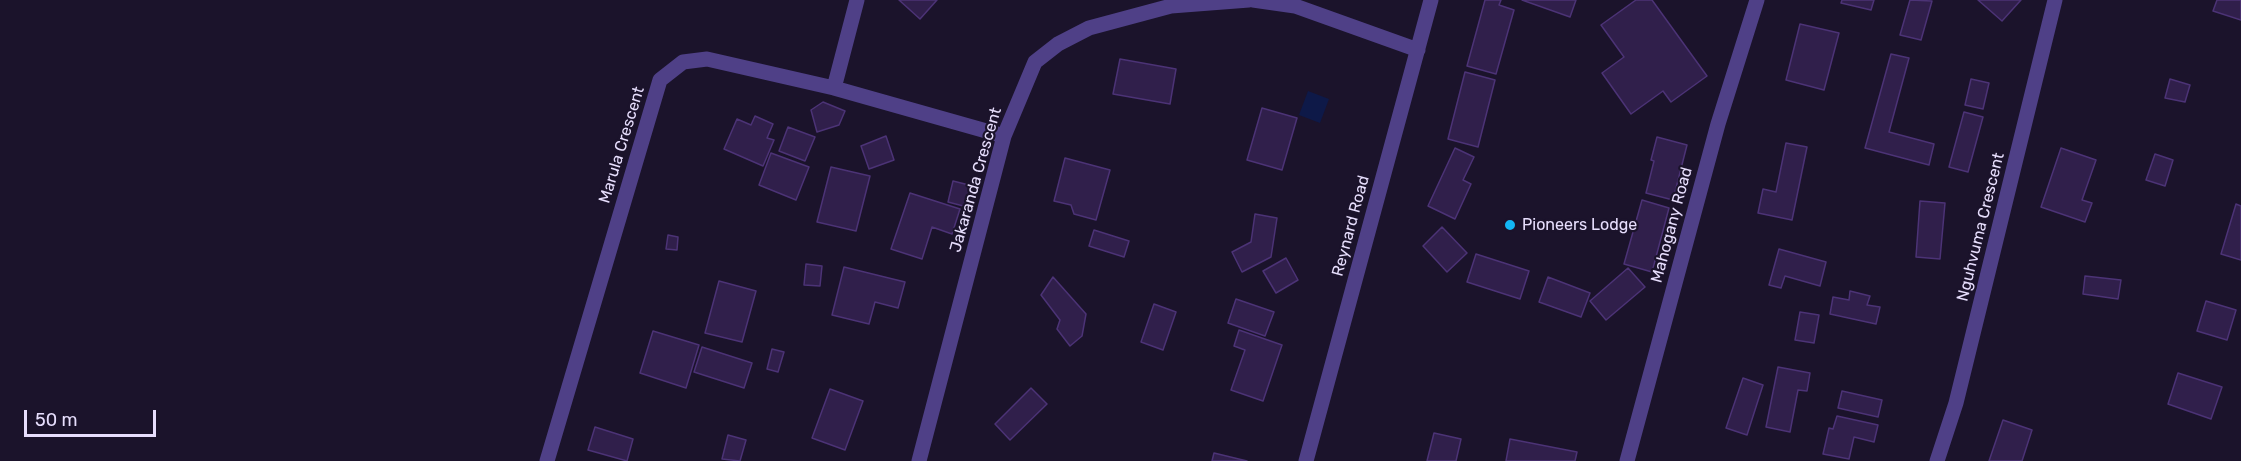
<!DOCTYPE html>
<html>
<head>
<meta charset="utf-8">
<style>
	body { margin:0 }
	#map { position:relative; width:2241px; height:461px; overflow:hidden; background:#1b132b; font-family:Rubik,sans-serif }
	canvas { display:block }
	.scale { position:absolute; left:24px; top:410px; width:132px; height:27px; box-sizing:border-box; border:3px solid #e7defd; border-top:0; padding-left:8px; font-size:18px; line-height:21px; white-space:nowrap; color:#e7defd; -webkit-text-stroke:4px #1b132b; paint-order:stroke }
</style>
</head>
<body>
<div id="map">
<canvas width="2241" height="461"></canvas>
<div class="scale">50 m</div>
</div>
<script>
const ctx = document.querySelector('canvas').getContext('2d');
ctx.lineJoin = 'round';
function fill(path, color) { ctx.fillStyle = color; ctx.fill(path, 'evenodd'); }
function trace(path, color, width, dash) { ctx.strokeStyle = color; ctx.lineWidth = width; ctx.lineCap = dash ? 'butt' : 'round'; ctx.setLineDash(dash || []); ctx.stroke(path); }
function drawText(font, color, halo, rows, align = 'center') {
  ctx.font = font + ' Rubik,sans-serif'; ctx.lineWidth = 4.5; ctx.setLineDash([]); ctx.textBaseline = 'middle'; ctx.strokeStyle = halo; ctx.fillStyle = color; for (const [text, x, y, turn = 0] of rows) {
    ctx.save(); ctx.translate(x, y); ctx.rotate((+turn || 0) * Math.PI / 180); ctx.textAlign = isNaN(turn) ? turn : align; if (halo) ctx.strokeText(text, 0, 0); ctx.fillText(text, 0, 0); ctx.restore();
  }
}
fill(new Path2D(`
	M 1308,91 L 1329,99 L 1320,123 L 1299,115 Z`), '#0e1948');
const building = new Path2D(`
	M 899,0 L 937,0 L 920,19 Z
	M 1485,0 L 1501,0 L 1499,5 L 1514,10 L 1496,74 L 1467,66 Z
	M 1522,0 L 1576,0 L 1570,17 Z
	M 1636,0 L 1652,0 L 1707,76 L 1671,102 L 1663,91 L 1631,114 L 1602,73 L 1624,57 L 1601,25 Z
	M 1842,0 L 1874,0 L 1871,10 L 1841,3 Z
	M 1910,0 L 1932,1 L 1921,40 L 1900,35 Z
	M 1978,0 L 2021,0 L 2002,21 Z
	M 2217,0 L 2241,0 L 2241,20 L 2213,11 Z
	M 1800,24 L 1839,33 L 1824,90 L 1786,80 Z
	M 1891,54 L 1909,58 L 1889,132 L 1934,144 L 1929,165 L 1865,148 Z
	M 1120,59 L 1176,69 L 1170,104 L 1113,94 Z
	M 1465,72 L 1495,80 L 1478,147 L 1448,139 Z
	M 1971,79 L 1989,83 L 1983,109 L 1965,105 Z
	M 2170,79 L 2190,85 L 2185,102 L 2165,98 Z
	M 823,102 L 845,111 L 839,125 L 817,132 L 811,110 Z
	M 1262,108 L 1297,118 L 1282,170 L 1247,160 Z
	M 1964,112 L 1983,117 L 1968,172 L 1949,167 Z
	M 755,116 L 773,124 L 767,138 L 774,140 L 763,166 L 724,149 L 737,119 L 751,125 Z
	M 788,127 L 815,137 L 805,161 L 779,151 Z
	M 886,136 L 894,160 L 869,169 L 861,146 Z
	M 1657,137 L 1687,145 L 1673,200 L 1646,193 L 1654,161 L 1651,160 Z
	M 1786,143 L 1807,147 L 1792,220 L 1758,213 L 1763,189 L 1776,192 Z
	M 1455,148 L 1474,157 L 1463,180 L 1471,184 L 1455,219 L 1428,206 Z
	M 2061,148 L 2096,160 L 2082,200 L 2092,203 L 2085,222 L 2041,207 Z
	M 771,153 L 809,167 L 796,200 L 759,185 Z
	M 2155,154 L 2173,160 L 2165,186 L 2146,180 Z
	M 1065,158 L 1110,170 L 1096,220 L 1074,214 L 1071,205 L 1054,201 Z
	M 831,167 L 870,176 L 856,231 L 817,222 Z
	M 953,181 L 977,187 L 971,208 L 948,202 Z
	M 910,193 L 960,209 L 952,234 L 932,227 L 922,259 L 891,249 Z
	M 1642,200 L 1669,208 L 1652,272 L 1624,264 Z
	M 1920,201 L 1945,203 L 1940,259 L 1916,257 Z
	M 2236,204 L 2241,206 L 2241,260 L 2221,254 Z
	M 1255,214 L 1277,218 L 1271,257 L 1242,272 L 1232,252 L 1251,242 Z
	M 1442,227 L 1467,253 L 1447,272 L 1423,246 Z
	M 1094,230 L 1129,241 L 1124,257 L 1089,246 Z
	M 668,235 L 678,237 L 677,250 L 666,249 Z
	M 1779,249 L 1826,262 L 1820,286 L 1785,276 L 1781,288 L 1769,285 Z
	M 1476,254 L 1529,271 L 1520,299 L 1467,282 Z
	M 1286,258 L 1298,280 L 1276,293 L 1263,271 Z
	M 806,264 L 822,266 L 820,286 L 804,285 Z
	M 844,267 L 905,282 L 898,308 L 875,302 L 869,324 L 832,315 Z
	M 1628,268 L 1645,287 L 1606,320 L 1590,301 Z
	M 2085,276 L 2121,280 L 2118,299 L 2083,294 Z
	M 1053,277 L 1086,314 L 1082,336 L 1070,346 L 1057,329 L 1060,320 L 1041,295 Z
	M 1548,277 L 1590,293 L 1581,317 L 1539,302 Z
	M 719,281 L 756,291 L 742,342 L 705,333 Z
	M 1850,291 L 1870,296 L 1867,305 L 1880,307 L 1876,324 L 1830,314 L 1833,297 L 1849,300 Z
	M 1236,299 L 1274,312 L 1265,336 L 1228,323 Z
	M 2206,301 L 2236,310 L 2227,340 L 2197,331 Z
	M 1154,304 L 1176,312 L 1163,350 L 1141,342 Z
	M 1800,312 L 1819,315 L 1814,343 L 1795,340 Z
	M 1239,330 L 1282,345 L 1263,401 L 1231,390 L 1245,350 L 1234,346 Z
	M 653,331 L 699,345 L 686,388 L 640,373 Z
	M 702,347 L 752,363 L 744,388 L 694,372 Z
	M 772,349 L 784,352 L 778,372 L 767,369 Z
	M 1778,367 L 1810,373 L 1807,391 L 1798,390 L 1790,432 L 1766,427 Z
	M 2178,373 L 2222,387 L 2211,419 L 2168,404 Z
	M 1743,378 L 1763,385 L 1747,435 L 1726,428 Z
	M 1031,388 L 1047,404 L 1010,440 L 995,424 Z
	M 830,389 L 863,401 L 845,450 L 812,438 Z
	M 1842,391 L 1882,400 L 1878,417 L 1838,408 Z
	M 1837,416 L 1878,425 L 1874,442 L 1854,437 L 1849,459 L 1823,454 L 1829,428 L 1833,429 Z
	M 2003,420 L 2032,430 L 2022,461 L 1989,461 Z
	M 595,427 L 633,439 L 627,461 L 588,450 Z
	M 1434,433 L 1461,439 L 1456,461 L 1427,461 Z
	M 728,435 L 746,440 L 740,461 L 722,459 Z
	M 1510,439 L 1577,452 L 1575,461 L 1506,461 Z
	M 1214,453 L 1247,461 L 1212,461 Z`);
fill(building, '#301f4b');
trace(building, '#4c3376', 1.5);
trace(new Path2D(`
	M 1253,0 L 1295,6 L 1418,50
	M 834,88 L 857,0
	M 547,461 L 660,80 L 683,62 L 707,59 L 834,88 L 1004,136
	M 919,461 L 1004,136 L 1035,62 L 1058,44 L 1089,28 L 1171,6 L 1249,0
	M 1306,461 L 1431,0
	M 1627,461 L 1718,124 L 1757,0
	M 1937,461 L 1956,403 L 2055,0`), '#4f4087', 15);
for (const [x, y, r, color] of [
	[1510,225,6,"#13b6f4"]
]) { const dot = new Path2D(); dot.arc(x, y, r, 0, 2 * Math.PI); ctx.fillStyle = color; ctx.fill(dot); trace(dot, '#1b132b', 2); }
drawText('16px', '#e7defd', '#1b132b', [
	["Marula Crescent",622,145,-73],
	["Jakaranda Crescent",976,180,-74],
	["Mahogany Road",1672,225,-75],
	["Reynard Road",1351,226,-75],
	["Nguhvuma Crescent",1981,227,-76]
]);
drawText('16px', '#e7defd', '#1b132b', [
	["Pioneers Lodge",1522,225]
], 'left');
</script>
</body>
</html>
